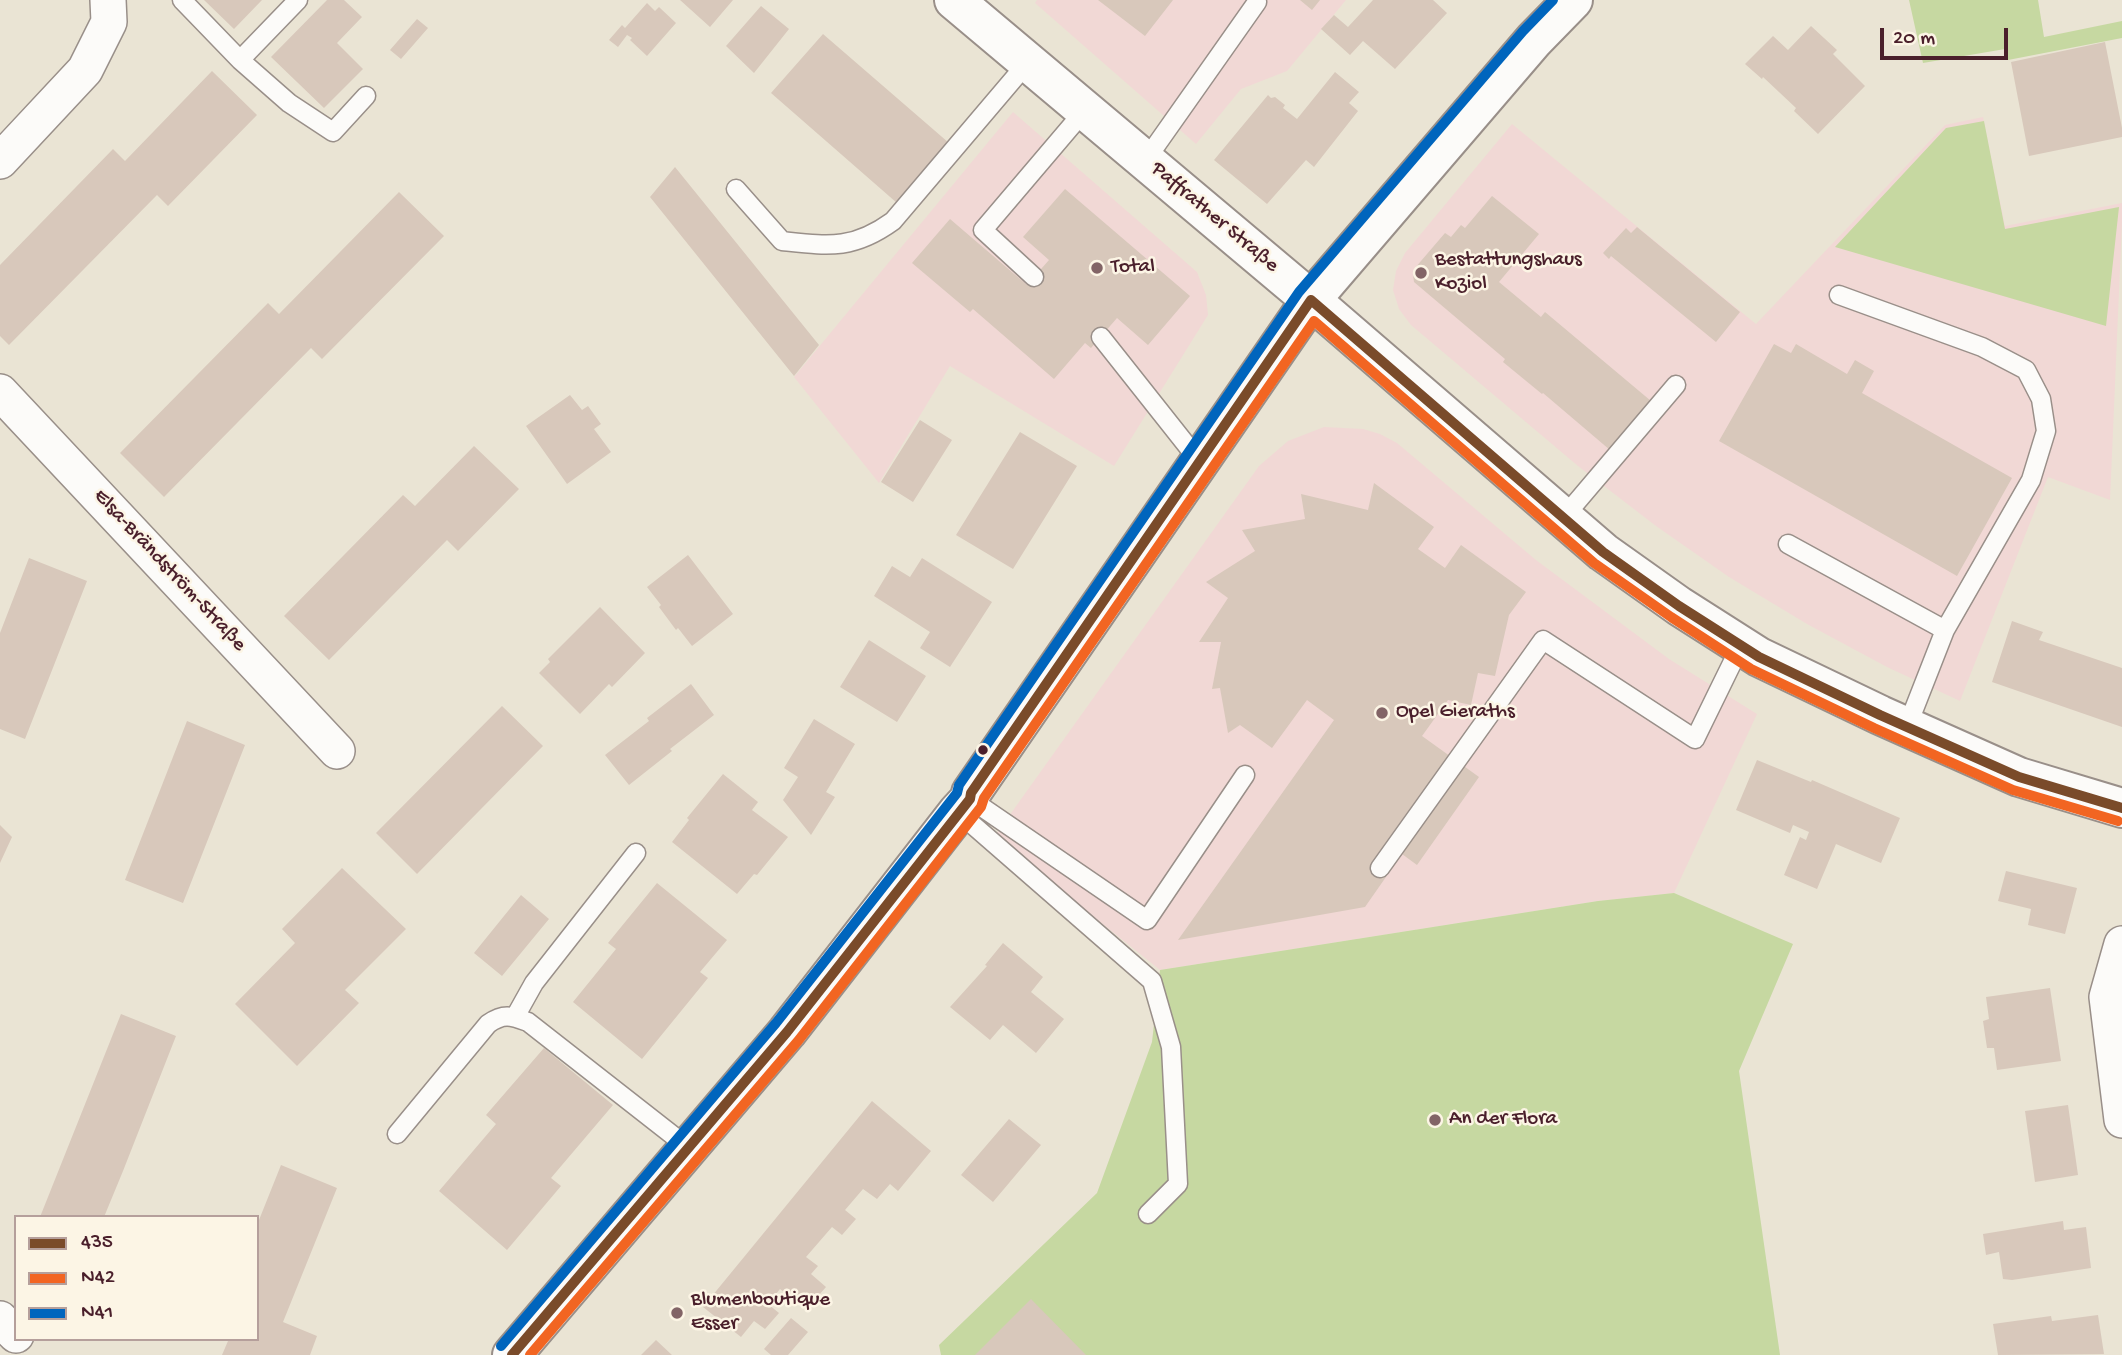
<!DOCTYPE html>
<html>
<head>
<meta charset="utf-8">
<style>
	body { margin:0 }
	#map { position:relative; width:2122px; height:1355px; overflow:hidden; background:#eae4d4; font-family:"Gochi Hand",sans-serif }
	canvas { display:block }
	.legend { position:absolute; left:14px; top:1215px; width:245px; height:126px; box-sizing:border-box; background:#fcf5e5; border:2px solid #b59f9b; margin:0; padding:9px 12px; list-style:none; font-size:21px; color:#4a1f2b }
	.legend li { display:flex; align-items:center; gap:14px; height:35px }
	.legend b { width:35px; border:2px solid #b59f9b }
	.scale { position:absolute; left:1880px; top:28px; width:128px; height:32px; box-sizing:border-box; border:4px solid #4a1f2b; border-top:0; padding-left:9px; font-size:21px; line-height:24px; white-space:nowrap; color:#4a1f2b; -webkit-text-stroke:5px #fcf5e5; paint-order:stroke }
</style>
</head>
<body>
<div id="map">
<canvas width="2122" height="1355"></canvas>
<ul class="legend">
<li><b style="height:9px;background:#7a4b2a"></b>435</li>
<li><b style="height:9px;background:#f26522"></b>N42</li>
<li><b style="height:9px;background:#0065bd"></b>N41</li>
</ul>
<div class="scale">20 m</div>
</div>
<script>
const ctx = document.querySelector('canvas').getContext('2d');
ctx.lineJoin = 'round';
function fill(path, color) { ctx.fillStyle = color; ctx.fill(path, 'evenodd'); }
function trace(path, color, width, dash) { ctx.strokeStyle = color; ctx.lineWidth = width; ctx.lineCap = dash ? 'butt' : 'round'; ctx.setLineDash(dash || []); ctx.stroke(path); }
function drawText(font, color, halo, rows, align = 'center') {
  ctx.font = font + ' "Gochi Hand",sans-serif'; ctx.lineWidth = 5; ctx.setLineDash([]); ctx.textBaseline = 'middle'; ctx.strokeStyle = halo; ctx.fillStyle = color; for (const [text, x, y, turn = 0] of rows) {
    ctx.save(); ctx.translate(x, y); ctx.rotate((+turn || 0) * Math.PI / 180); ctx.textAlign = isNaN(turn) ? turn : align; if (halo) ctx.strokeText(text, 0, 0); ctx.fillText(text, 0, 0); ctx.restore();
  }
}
fill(new Path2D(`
	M 1037,0 L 1346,0 L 1287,71 L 1241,89 L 1196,144 L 1035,3 Z
	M 1013,112 L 1197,272 L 1206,295 L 1208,315 L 1114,466 L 950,366 L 879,483 L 794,377 Z
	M 1983,117 L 2005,226 L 2122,203 L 2122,222 L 2110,500 L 2048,477 L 1960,701 L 1887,667 L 1807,624 L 1729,577 L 1656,526 L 1578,466 L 1411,325 L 1399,309 L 1393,290 L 1396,271 L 1405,253 L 1512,124 L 1756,324 L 1945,125 Z
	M 1324,427 L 1363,429 L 1380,434 L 1397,443 L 1536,560 L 1669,659 L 1757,714 L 1674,893 L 1598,901 L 1160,970 L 994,837 L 1259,466 L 1288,441 Z`), '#f1d8d5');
fill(new Path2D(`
	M 1909,0 L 2038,0 L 2044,37 L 2122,21 L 2122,38 L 2008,60 L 2005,49 L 1923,63 Z
	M 1984,121 L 2005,229 L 2119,207 L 2106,326 L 1835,247 L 1946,128 Z
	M 1674,893 L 1793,944 L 1739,1071 L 1780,1355 L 941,1355 L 939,1345 L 1097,1193 L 1152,1042 L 1160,970 L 1598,901 Z`), '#c6d8a1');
fill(new Path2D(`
	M 204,0 L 262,0 L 234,29 Z
	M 327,0 L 344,0 L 362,17 L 337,43 L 363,69 L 324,108 L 271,57 Z
	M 680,0 L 733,0 L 710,27 Z
	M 1098,0 L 1173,0 L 1145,36 Z
	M 1300,0 L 1320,0 L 1312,10 Z
	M 1373,0 L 1433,0 L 1447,13 L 1395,69 L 1363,41 L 1350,55 L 1321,29 L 1334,15 L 1348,27 Z
	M 647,3 L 655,11 L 659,7 L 676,23 L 647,56 L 630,40 L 632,38 L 627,35 L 618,47 L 609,40 L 622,25 L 625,28 Z
	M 761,6 L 789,29 L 754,73 L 726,46 Z
	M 417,19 L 428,28 L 401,59 L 390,50 Z
	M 1811,26 L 1837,50 L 1833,54 L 1865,86 L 1818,134 L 1794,111 L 1796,108 L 1763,77 L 1762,79 L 1745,64 L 1773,36 L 1788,50 Z
	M 823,34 L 949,143 L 897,203 L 771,93 Z
	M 2105,42 L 2122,128 L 2122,137 L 2029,156 L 2011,62 Z
	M 212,71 L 257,115 L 168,206 L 157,195 L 9,345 L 0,336 L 0,265 L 113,149 L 125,161 Z
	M 1335,72 L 1359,92 L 1349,103 L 1358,111 L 1314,167 L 1306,160 L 1267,204 L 1214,160 L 1268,95 L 1271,98 L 1275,97 L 1285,105 L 1283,108 L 1297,119 Z
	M 675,167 L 819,345 L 794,376 L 650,197 Z
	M 1065,189 L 1190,296 L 1148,345 L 1117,318 L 1091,348 L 1085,343 L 1054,379 L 973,309 L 970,312 L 912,263 L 950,219 L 1027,285 L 1049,260 L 1023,237 Z
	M 399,192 L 444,236 L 322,359 L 311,348 L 164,497 L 120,453 L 268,303 L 279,314 Z
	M 1492,196 L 1539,234 L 1499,282 L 1541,317 L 1545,312 L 1651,401 L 1610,450 L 1543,393 L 1542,394 L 1503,362 L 1505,359 L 1414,282 L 1413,275 L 1415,268 L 1445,233 L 1451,237 L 1461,225 L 1465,228 Z
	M 1637,227 L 1740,312 L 1716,342 L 1611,256 L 1609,259 L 1603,253 L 1626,228 L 1631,233 Z
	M 1774,344 L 1791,353 L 1796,344 L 1847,374 L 1855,360 L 1874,371 L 1862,393 L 2012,478 L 1957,576 L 1719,441 Z
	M 570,395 L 582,410 L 588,406 L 601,424 L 594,429 L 611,452 L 567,484 L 526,426 Z
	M 920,420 L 952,440 L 913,502 L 881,482 Z
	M 1020,432 L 1077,466 L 1013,569 L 956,535 Z
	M 474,446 L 519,489 L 458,551 L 447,540 L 329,660 L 284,616 L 403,495 L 415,506 Z
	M 1374,483 L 1434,527 L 1418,549 L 1445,568 L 1461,545 L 1526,592 L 1509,615 L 1495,676 L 1478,673 L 1471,705 L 1448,700 L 1422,736 L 1479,777 L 1417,865 L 1402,854 L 1365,907 L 1178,940 L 1334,720 L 1307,700 L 1272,748 L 1240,725 L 1228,733 L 1220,688 L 1212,689 L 1221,642 L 1199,642 L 1228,598 L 1206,582 L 1255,551 L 1242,530 L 1305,519 L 1301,494 L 1368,510 Z
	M 688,555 L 733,614 L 692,646 L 678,628 L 676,630 L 659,607 L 661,605 L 647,587 Z
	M 29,558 L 87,581 L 25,739 L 0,729 L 0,633 Z
	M 922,558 L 992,602 L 950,667 L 920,648 L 930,632 L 874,596 L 892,566 L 910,577 Z
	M 600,607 L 645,653 L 612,687 L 609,684 L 580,714 L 539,673 L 550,662 L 548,659 Z
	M 2012,621 L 2043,632 L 2039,640 L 2122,668 L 2122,727 L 1992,682 Z
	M 869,640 L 926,676 L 897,722 L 840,687 Z
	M 691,684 L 714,715 L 670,749 L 672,751 L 629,785 L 605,755 L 649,721 L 647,718 Z
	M 502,706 L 543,746 L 417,874 L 376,833 Z
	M 814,719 L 855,744 L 826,792 L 835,797 L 811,835 L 783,800 L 798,777 L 784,768 Z
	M 187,721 L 245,745 L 183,903 L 125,880 Z
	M 1757,760 L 1811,782 L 1812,780 L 1900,818 L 1881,863 L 1836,844 L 1817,889 L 1784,875 L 1800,837 L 1806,840 L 1809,832 L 1793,825 L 1790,833 L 1736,810 Z
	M 723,774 L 758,802 L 752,810 L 788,837 L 757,875 L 754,874 L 737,894 L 672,842 L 689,820 L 687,818 Z
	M 0,825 L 12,837 L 0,863 Z
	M 342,868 L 406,929 L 345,990 L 359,1003 L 297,1066 L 235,1004 L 295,943 L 282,929 Z
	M 2006,871 L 2077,888 L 2065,934 L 2028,925 L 2031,909 L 1998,901 Z
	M 657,883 L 727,940 L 700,972 L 708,978 L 642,1059 L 573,1002 L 616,949 L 608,943 Z
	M 521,895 L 549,919 L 502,976 L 474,953 Z
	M 1003,943 L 1043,977 L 1031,992 L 1064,1019 L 1036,1053 L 1003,1025 L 990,1040 L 950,1007 L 987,966 L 985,965 Z
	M 2050,988 L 2061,1061 L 1997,1070 L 1994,1048 L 1987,1048 L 1983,1021 L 1989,1019 L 1986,997 Z
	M 121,1014 L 176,1036 L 123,1171 L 104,1217 L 40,1217 Z
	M 544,1048 L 613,1105 L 551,1178 L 561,1186 L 507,1250 L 439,1191 L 496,1124 L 486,1115 Z
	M 872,1101 L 931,1151 L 898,1191 L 890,1184 L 877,1199 L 863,1189 L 845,1210 L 856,1219 L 842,1235 L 832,1227 L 806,1257 L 818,1266 L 811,1274 L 826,1287 L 806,1310 L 780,1289 L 768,1304 L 779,1313 L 765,1329 L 754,1321 L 741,1337 L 703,1307 Z
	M 2068,1105 L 2078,1175 L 2035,1182 L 2025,1111 Z
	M 1009,1119 L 1041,1145 L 993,1202 L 961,1175 Z
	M 281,1165 L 337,1188 L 283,1322 L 317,1336 L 310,1355 L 222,1355 L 228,1341 L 223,1339 L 257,1339 L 257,1225 Z
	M 2063,1221 L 2064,1230 L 2086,1227 L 2091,1268 L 2012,1280 L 2003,1279 L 1999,1252 L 1986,1255 L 1983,1234 Z
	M 1031,1299 L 1086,1355 L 975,1355 Z
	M 2098,1315 L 2104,1354 L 1998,1355 L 1993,1324 L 2051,1316 L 2052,1321 Z
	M 791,1318 L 808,1332 L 788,1355 L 771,1355 L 764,1349 Z
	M 656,1340 L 672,1355 L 641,1355 Z`), '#d8c8bb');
const lane = new Path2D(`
	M 182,0 L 240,60 L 289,103 L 333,132 L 366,96
	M 240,60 L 298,0
	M 1145,161 L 1257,2
	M 736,189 L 782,241 C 829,246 853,250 893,221 L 1028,62
	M 1034,277 L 983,230 L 1085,110
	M 1839,295 L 1982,347 L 2026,370 L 2041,399 L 2046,431 L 2031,480 L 1945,630
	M 1101,337 L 1200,462
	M 1563,518 L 1676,385
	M 1788,544 L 1945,630 L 1907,727
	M 970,799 L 1147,920 L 1245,775
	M 958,812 L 1152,981 L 1171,1047 L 1178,1184 L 1148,1214
	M 1380,868 L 1543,640 L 1695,739 L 1741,645
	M 515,1017 L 534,983 L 636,853
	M 397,1134 L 488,1024 C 504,1013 511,1016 528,1022 L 689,1148`);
const street = new Path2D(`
	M 0,161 L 85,70 L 109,22 L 108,0
	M 0,392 L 337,751
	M 2122,944 L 2107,997 L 2122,1120
	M 0,1319 L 16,1335`);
const secondary = new Path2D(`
	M 954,0 L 1311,300 L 1603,552 L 1679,606 L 1759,657 L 1880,715 L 2019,777 L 2122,808`);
const primary = new Path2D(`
	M 512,1355 L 787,1032 L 958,812 L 970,799 L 971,793 L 1311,300 L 1534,40 L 1573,0`);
trace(lane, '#998f89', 21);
trace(street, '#998f89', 38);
trace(secondary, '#998f89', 42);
trace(primary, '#998f89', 42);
trace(lane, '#fcfbf9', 18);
trace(street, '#fcfbf9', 35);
trace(secondary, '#fcfbf9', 38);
trace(primary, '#fcfbf9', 38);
trace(new Path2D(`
	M 1311,300 L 1603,552 L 1679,606 L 1759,657 L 1880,715 L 2019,777 L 2122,808
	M 512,1355 L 787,1032 L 970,799 L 971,793 L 1311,300`), '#7a4b2a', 10);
trace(new Path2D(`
	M 530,1355 L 798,1041 L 981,807 L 984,798 L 1314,321 L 1594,563 L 1671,617 L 1751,669 L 1874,728 L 2013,790 L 2118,821`), '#f26522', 10);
trace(new Path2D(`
	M 501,1346 L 776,1023 L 957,793 L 959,785 L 1299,292 L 1523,31 L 1553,0`), '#0065bd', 10);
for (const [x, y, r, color] of [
	[1097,268,7,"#826466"],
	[1421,273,7,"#826466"],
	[1382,713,7,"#826466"],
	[983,750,6,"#4a1f2b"],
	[1435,1120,7,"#826466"],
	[677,1313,7,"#826466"]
]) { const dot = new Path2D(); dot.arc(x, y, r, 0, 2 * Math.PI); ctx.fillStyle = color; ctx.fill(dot); trace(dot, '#fcf5e5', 2.5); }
drawText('21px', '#4a1f2b', '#fcf5e5', [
	["Paffrather Straße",1214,218,40],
	["Elsa-Brändström-Straße",169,571,47]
]);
drawText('21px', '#4a1f2b', '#fcf5e5', [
	["Bestattungshaus",1435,261],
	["Koziol",1435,285],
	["Total",1111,268],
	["Opel Gieraths",1396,713],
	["An der Flora",1449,1120],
	["Blumenboutique",691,1301],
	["Esser",691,1325]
], 'left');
</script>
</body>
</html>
